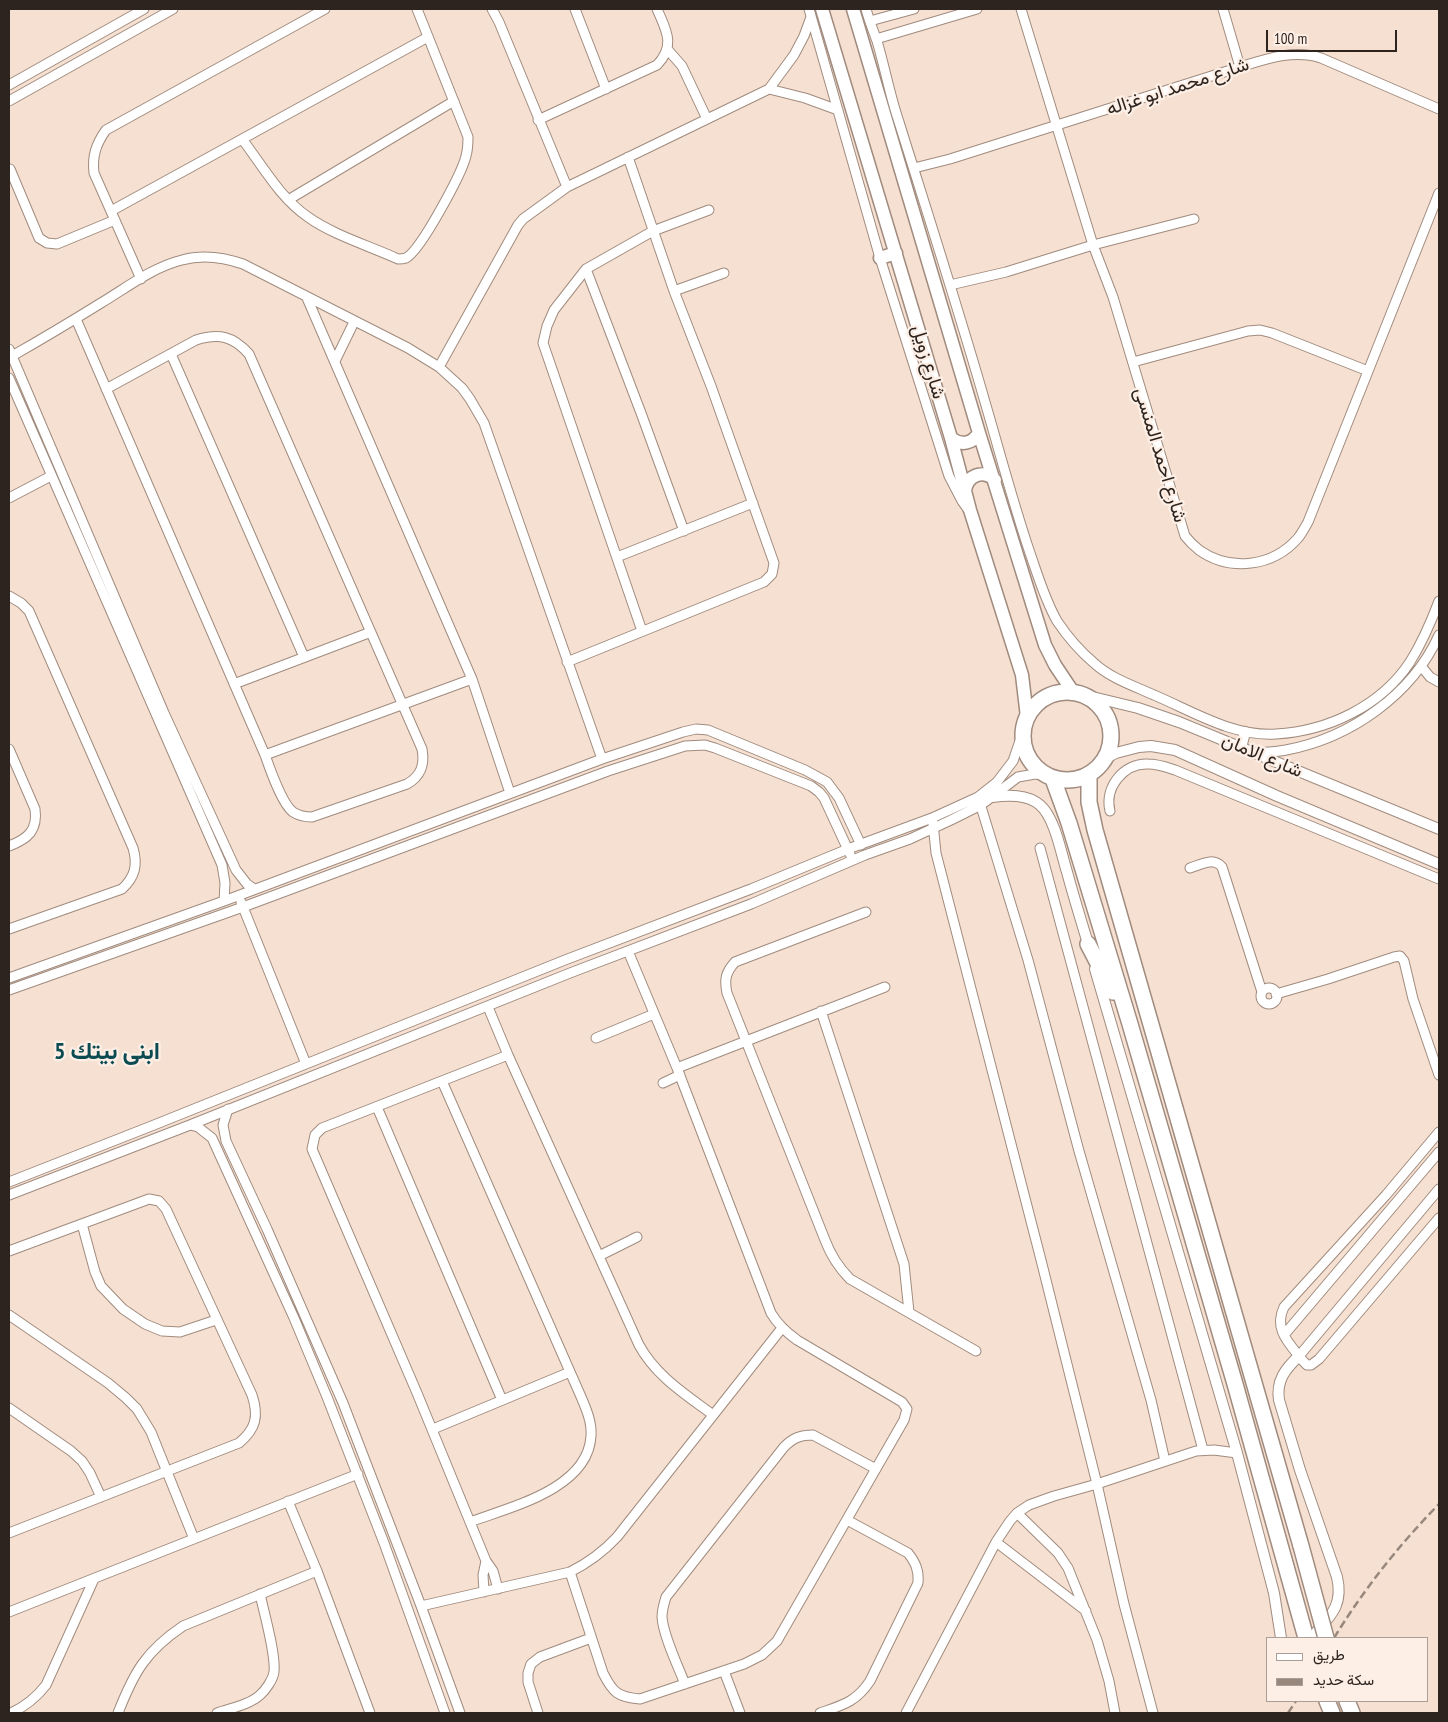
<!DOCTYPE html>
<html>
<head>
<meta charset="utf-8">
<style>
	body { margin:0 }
	#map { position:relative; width:1448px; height:1722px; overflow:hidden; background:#f6e0d1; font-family:"PT Sans Narrow",Vazirmatn,sans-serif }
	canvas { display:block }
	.frame { position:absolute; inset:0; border:10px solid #2d241f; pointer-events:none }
	.legend { position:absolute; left:1266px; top:1637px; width:162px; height:65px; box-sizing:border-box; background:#fdefe6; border:1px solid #aa9e96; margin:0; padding:6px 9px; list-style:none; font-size:15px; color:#2d241f }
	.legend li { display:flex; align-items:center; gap:10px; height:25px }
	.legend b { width:25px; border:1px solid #aa9e96 }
	.scale { position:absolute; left:1266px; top:30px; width:131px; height:22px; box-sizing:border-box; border:2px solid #2d241f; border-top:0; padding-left:6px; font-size:15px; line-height:18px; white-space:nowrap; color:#2d241f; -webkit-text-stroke:4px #fdefe6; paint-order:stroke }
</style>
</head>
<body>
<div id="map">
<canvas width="1448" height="1722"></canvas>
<div class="frame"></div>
<ul class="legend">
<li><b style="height:6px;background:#fff"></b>طريق</li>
<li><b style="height:6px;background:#97877d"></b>سكة حديد</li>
</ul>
<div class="scale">100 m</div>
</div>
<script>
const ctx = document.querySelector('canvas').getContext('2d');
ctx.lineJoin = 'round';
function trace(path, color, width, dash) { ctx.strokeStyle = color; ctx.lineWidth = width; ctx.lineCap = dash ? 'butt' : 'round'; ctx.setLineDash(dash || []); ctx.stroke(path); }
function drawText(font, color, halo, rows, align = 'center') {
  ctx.font = font + ' "PT Sans Narrow",Vazirmatn,sans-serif'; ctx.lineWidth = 4.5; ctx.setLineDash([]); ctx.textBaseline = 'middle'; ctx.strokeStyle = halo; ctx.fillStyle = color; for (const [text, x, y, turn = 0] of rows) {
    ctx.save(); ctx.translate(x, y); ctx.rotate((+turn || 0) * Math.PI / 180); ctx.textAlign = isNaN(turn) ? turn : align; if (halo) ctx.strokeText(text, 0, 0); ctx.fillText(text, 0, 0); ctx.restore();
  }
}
const minor = new Path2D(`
	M 492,9 L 499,22 L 567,187
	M 575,9 L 606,89
	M 809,9 L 880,258 L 949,476 L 962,501 L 967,508
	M 866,9 C 869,20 873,30 877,41 C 885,68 890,96 899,122 C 928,215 958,308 985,402 C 1000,453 1013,503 1030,553 C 1038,576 1045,600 1057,621 C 1067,636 1081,652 1094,663 C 1110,678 1134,686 1154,695 C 1192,711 1233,737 1276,734 C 1328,731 1381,706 1410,662 C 1422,643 1431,622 1439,601
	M 1021,9 L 1093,245 L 1113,297 L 1185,536 C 1189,541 1194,546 1199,550 C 1230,572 1273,567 1298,538 C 1302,533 1305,527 1308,522 L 1439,193
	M 1223,9 L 1240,67
	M 870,21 L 914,9
	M 876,39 L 977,9
	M 668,50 L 682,66 L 707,119
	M 9,85 L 144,9
	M 769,89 L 805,98 L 838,110
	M 9,101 L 173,9
	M 538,120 L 657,65 C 676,45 666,30 657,9
	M 242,139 C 262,165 280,198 308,217 C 333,235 370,246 398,259 C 402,259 403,259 406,258 C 421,250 462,173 466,156 C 468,149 468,143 468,137 L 417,9
	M 914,168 L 950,159 L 1240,67 C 1266,59 1294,49 1321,58 L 1439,109
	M 10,169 L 39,238 L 47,243 L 57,244 L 115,220
	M 288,200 L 454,101
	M 111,211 L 428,37
	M 586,269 L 641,413 L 684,531
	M 141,279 L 94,173 C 92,156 96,144 106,130 L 325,9
	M 950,285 L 1006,272 L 1093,245 L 1194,219
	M 674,291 L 724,273
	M 307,298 L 472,679 L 510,793
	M 76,319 L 265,755 C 270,769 282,804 293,812 C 299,816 305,817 312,817 L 407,784 C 421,776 425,765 422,749 L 249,354 C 233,336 219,333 196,340 L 106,389
	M 9,349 L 164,713 L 236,870 L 247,884 L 254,889
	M 171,354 L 304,657
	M 12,356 C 42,339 72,321 101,303 C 126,288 153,267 182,260 C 203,254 223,257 243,264 L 408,348 L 439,367 L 462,388 L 470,399 L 484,423 L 602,759
	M 335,361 L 354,322
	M 1133,362 L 1248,331 L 1260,330 L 1272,333 L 1368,371
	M 439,367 L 518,225 L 523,219 L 567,187 L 769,89 L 794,55 L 804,36 L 811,17
	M 9,378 L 222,865 L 225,883 L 224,901
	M 9,498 L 51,476
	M 617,557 L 753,503
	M 9,596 L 21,603 L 29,611 L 133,848 C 138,865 135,877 122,889 L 9,929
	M 642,631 L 543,343 L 547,326 L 554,310 L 586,269 L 653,231 L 709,210
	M 567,662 L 764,582 L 772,574 L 774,563 L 711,386 L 674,291 L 628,157
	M 1421,666 L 1430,677 L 1439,682
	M 234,684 L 371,632
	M 9,749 L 35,809 C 38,830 28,839 9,846
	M 1255,753 C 1265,752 1276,752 1286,750 C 1350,738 1412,695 1439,635
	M 265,755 L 472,679
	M 979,800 L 1028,960 L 1079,1151 L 1151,1400 L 1165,1461
	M 1110,811 C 1104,787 1124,763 1148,764 C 1158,764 1166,767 1175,770 L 1439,879
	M 933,823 L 936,853 L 1041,1260 L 1097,1484 L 1124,1604 L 1153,1713
	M 1040,848 L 1203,1450
	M 1190,868 C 1202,864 1213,857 1222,867 L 1262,992
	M 241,902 L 306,1064
	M 866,912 L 735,962 C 726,972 724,979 727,993 L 825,1240 C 831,1256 838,1267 850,1279 L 976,1351
	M 9,978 L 224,901 L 602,759 L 683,732 L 696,729 L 708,730 L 805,770 L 827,782 L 839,798 L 861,845
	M1261 996a8 8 0 1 1 16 0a8 8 0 1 1-16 0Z
	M 9,990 L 243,907 L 608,771 L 685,746 L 705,745 L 715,748 L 811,786 L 819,792 L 824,798 L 850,854
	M 1276,994 L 1328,979 L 1394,957 L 1400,956 L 1404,961 L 1413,999 L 1439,1075
	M 488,1007 L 508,1055 L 639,1345 C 656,1376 685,1394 713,1415
	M 821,1011 L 904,1264 L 909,1312
	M 596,1038 L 654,1014
	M 677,1068 L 885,987
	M 442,1081 L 582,1399 C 587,1411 592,1423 591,1436 C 588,1489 510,1507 470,1522
	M 663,1083 L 680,1075
	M 377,1107 L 502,1400
	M 228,1109 L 223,1125 L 226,1141 L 267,1229 L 343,1403 L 421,1606 L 460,1713
	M 190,1125 L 198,1127 L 212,1138 L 294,1318 L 327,1397 L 384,1543 L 445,1713
	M 1439,1132 L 1386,1195 L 1284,1307 C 1273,1330 1290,1344 1303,1361 L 1307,1365 L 1311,1365 L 1319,1359 L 1439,1218
	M 9,1182 L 154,1125 L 565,960 L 751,889 L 848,849 L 932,818 L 978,797 L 997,782 L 1013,761 L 1023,732
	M 9,1195 L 190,1125 L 570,973 L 751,904 L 865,855 L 910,839 L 951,820 L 981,805 L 1018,777 L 1035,774 L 1044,775
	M 82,1224 L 95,1272 L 101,1286 L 123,1309 L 145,1324 L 162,1331 L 180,1332 L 216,1320
	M 9,1251 L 149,1199 L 159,1201 L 166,1209 L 252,1395 C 259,1416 256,1429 239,1443 L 9,1533
	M 599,1256 L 637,1237
	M 9,1315 L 108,1383 L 126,1398 L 137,1409 L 151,1432 L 194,1539
	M 1284,1335 L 1439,1152
	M 1299,1356 L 1439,1189
	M 9,1408 L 71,1451 L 82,1461 L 90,1473 L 101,1497
	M 433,1429 L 570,1372
	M 288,1501 L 317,1571 L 370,1713
	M 1017,1513 L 1058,1553 L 1068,1568 L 1097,1640 L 1109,1681 L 1115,1713
	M 996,1542 L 1086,1611
	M 570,1572 L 603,1673 C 613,1693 618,1697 640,1699 L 744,1664 L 762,1655 L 777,1641 L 904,1420 L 907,1409 L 902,1402 L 797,1340 C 786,1332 778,1325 771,1313 L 677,1068 L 628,951
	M 498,1589 L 493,1571 L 486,1561 L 417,1393 L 312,1149 L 315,1135 L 322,1128 L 508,1055
	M 484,1592 L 483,1575 L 486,1561
	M 421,1606 L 570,1572 C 588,1563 603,1552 617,1537 L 782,1328
	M 9,1612 L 358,1474
	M 724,1671 L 740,1713
	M 685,1684 C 678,1666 663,1635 662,1617 C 662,1610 664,1604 666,1597 L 784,1447 C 793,1438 800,1435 813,1435 L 876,1469
	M 11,1713 C 26,1706 36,1698 46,1685 L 94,1579
	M 118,1713 C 134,1672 146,1651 183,1626 L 317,1571
	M 217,1713 C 231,1708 249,1705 260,1695 C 266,1690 273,1679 274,1672 C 276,1654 264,1613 260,1594
	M 538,1713 L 528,1682 L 528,1673 L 531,1664 L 540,1657 L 591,1638
	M 820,1713 C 843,1705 856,1702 870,1681 L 918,1583 C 919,1571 916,1563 908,1553 L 847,1520
	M 906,1713 L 996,1542 L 1010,1521 L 1017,1513 L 1029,1505 L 1054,1496 L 1097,1484 L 1196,1451 L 1214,1450 L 1237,1453`);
const tertiary = new Path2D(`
	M 1080,694 L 1138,708 L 1179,722 L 1439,829
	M 1241,748 L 1245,732
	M 1106,758 L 1116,753 L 1139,747 L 1151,746 L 1175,750 L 1277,796 L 1439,864
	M 992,797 C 1008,795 1027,794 1040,805 C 1055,818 1061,853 1067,872 C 1074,898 1082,924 1090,950
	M 1095,969 L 1237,1453 L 1274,1593 L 1281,1638
	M 1299,1356 C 1285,1369 1276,1381 1279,1400 L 1300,1470 L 1337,1577 C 1344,1607 1329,1617 1311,1638`);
const secondary = new Path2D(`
	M 822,9 L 951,438 L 970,510 L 1022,675 L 1027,717
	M 853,9 L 979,433 L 1045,645 L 1055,665 L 1073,692
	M 880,258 L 896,253
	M 951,438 C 961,446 972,444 979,433
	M 965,491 C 967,475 983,469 995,480`);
const motorway = new Path2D(`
	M1023 736a44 44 0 1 1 88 0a44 44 0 1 1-88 0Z
	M 1089,775 L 1089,802 L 1095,830 L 1301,1546
	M 1053,779 L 1069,823 L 1130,1024 L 1235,1384 L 1306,1638
	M 1088,944 L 1113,992
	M 1327,1701 L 1332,1713
	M 1347,1701 L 1352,1713`);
trace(minor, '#a08b7e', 11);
trace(tertiary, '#a08b7e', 12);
trace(secondary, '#a08b7e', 15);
trace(motorway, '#a08b7e', 18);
trace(minor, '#fff', 9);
trace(tertiary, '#fff', 10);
trace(secondary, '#fff', 12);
trace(motorway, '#fff', 15);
trace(new Path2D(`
	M 1334,1638 C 1364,1589 1399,1545 1439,1504
	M 1288,1713 L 1296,1701`), '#97877d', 2.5, [8, 4]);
const motorwayBridge = new Path2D(`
	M 1301,1546 L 1326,1638`);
trace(motorwayBridge, '#a08b7e', 18, []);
trace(motorwayBridge, '#fff', 15);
drawText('19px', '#2d241f', '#fdefe6', [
	["شارع محمد ابو غزاله",1178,87,-18],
	["شارع زويل",928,362,73],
	["شارع احمد المنسى",1160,455,73],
	["شارع الامان",1262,756,23]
]);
drawText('bold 24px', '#0c4b52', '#fdefe6', [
	["ابنى بيتك 5",107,1052]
]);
</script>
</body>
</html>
